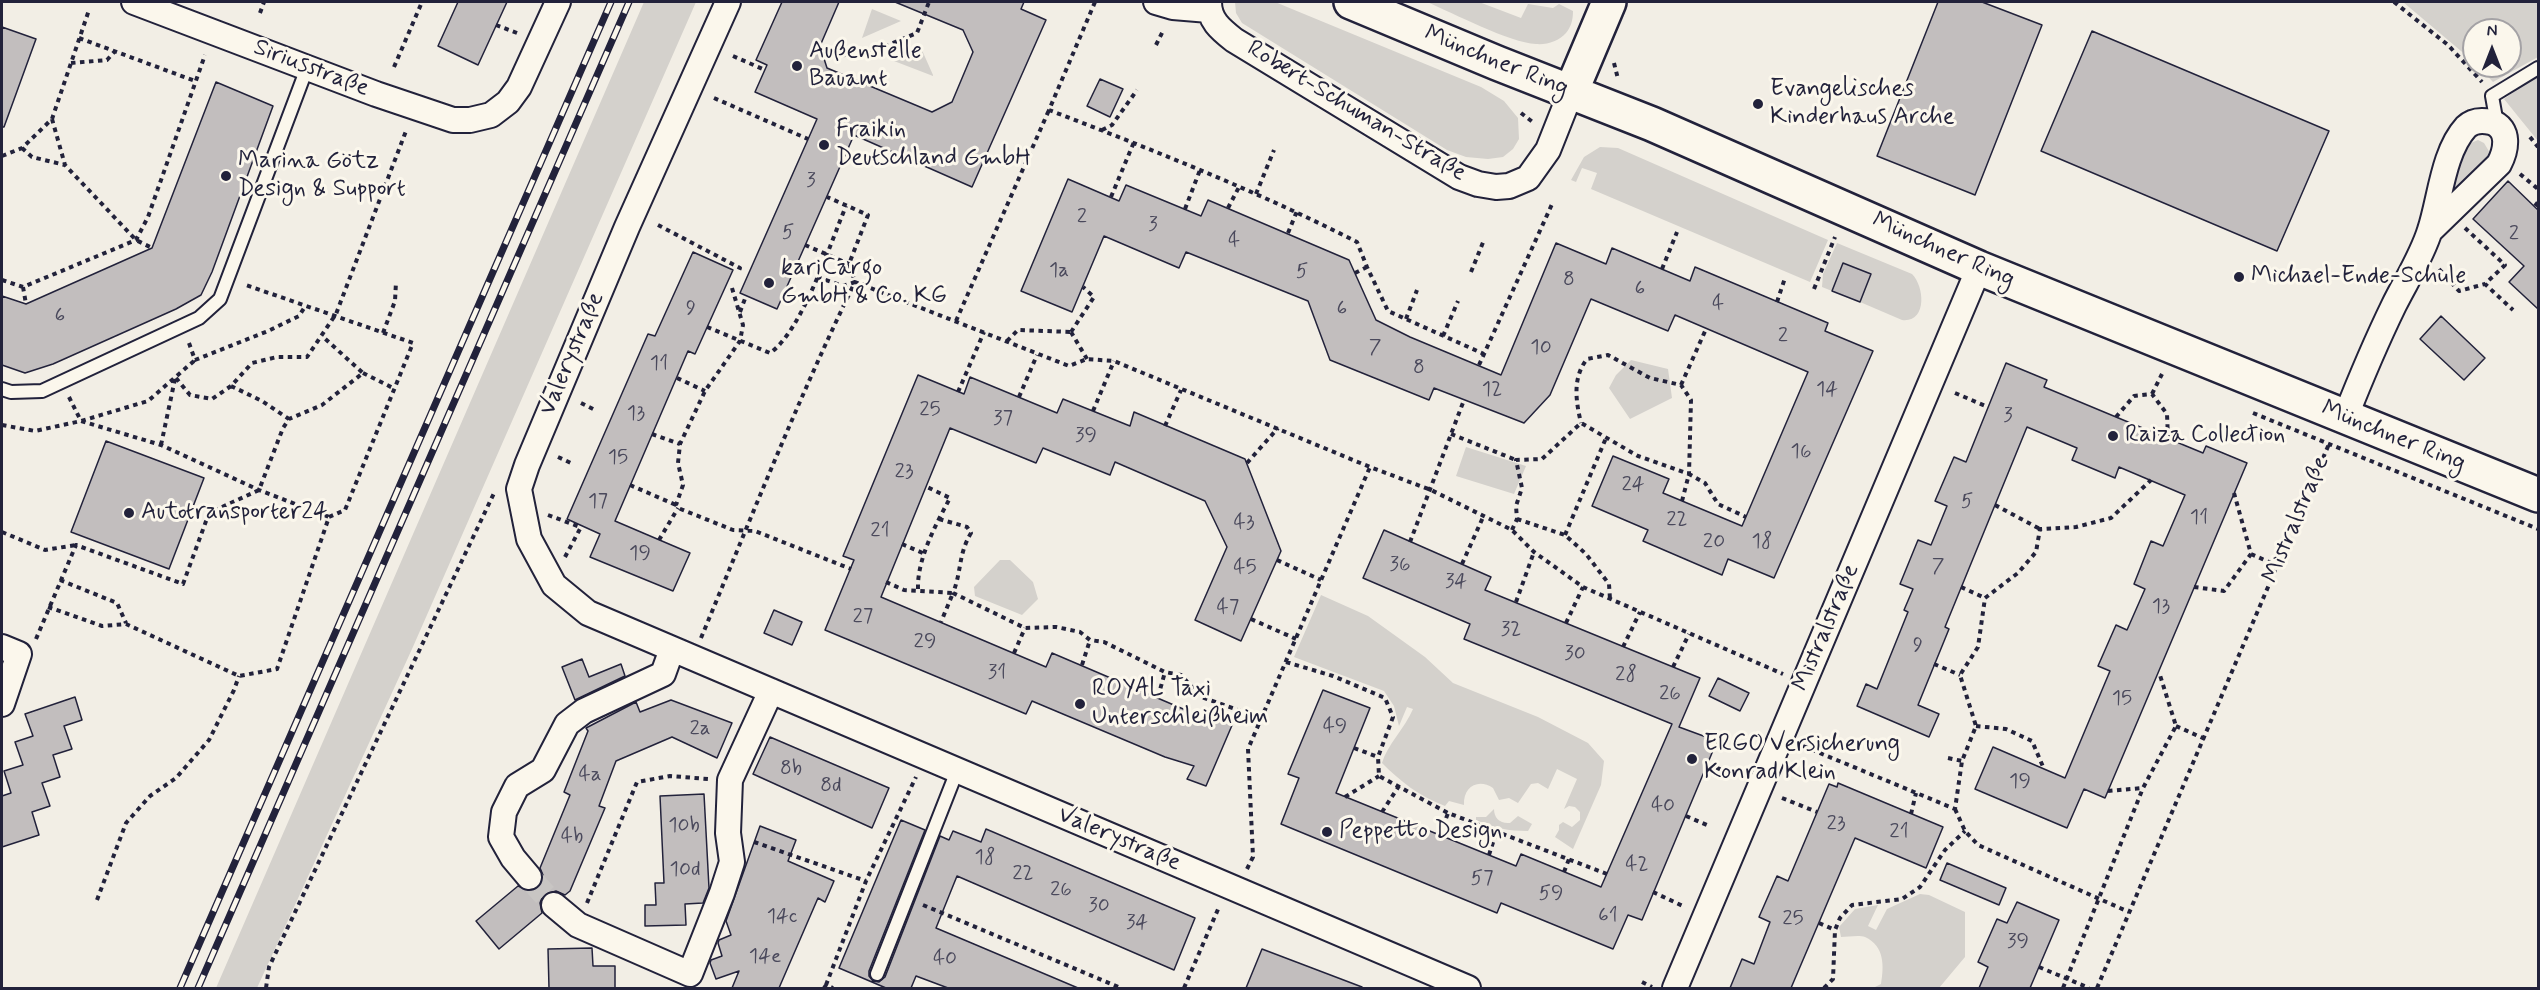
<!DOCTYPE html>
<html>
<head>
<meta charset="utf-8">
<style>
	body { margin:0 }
	#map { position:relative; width:2540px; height:990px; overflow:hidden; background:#f2eee5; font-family:Mynerve,sans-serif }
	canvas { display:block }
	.frame { position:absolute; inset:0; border:3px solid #22223b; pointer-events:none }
	.north { position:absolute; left:2462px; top:18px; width:60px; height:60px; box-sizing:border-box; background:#fbf7ec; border:2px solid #a4a2a5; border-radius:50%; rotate:0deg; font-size:16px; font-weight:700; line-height:24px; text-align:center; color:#22223b }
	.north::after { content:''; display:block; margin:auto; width:21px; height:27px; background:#22223b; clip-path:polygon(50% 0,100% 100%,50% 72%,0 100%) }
</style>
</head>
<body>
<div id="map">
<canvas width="2540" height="990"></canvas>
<div class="frame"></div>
<div class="north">N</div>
</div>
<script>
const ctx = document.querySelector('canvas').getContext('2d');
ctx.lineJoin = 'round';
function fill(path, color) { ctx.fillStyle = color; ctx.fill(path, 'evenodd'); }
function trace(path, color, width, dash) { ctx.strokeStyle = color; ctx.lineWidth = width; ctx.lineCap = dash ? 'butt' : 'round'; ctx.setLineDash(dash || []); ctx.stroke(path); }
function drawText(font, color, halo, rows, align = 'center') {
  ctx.font = font + ' Mynerve,sans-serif'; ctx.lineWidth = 6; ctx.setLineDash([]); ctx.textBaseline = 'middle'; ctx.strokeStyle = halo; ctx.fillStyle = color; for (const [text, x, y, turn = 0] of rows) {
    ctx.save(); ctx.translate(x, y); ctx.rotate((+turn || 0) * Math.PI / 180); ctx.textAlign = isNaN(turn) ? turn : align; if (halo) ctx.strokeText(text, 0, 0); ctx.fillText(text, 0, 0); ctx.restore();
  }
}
fill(new Path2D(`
	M 644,2 L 696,2 L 412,649 L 257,988 L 216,988 Z
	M 1235,2 L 1275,2 L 1481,87 L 1504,101 L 1518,118 L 1519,139 L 1513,149 L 1503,157 L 1488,159 L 1466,157 L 1447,150 L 1242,23 L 1236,13 Z
	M 1427,2 L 1479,2 L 1521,18 L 1528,4 L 1553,8 L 1559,4 L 1573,11 C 1573,20 1571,27 1566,33 C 1559,41 1547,45 1536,44 C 1510,43 1453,13 1427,2 Z
	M 2403,2 L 2538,2 L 2538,57 L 2493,82 L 2478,66 L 2510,66 L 2510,30 L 2474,30 L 2474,62 Z
	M 872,9 L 901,21 L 862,38 Z
	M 921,48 L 933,75 L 933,76 L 894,61 Z
	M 2538,74 L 2538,141 L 2504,99 Z
	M 2478,140 L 2484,143 L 2490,153 L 2487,162 L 2455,196 L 2449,193 L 2466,145 Z
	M 1600,147 L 1618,148 L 1828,240 L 1810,282 L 1591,189 L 1597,173 L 1582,168 L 1576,182 L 1571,180 L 1584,157 Z
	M 1837,243 L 1912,274 C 1925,287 1927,323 1902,320 L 1860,302 L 1871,274 L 1844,263 L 1832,291 L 1822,287 L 1823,274 Z
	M 1631,360 L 1668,369 L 1672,398 L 1630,419 L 1609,388 L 1616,375 Z
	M 1466,447 L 1526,466 L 1514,494 L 1456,476 Z
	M 1000,560 L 1010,560 L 1033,582 L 1038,599 L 1022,615 L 975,596 L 974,587 Z
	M 1321,595 L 1368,616 L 1425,657 L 1453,683 L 1538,717 L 1588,743 L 1604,761 L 1601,785 L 1573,849 L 1555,837 L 1559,830 L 1559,825 L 1563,822 L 1572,827 L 1580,820 L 1580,812 L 1575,807 L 1569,806 L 1564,809 L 1577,779 L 1557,769 L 1548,789 L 1538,783 L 1531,784 L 1518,803 L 1509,798 L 1499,800 L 1493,788 C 1478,778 1463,787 1464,805 L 1449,801 L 1445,806 C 1419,796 1401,782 1382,763 C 1387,745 1405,728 1413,709 L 1407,707 L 1399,726 L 1394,706 L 1384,691 L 1294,657 Z
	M 1494,809 C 1494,818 1500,824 1510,823 L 1518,816 L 1532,824 L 1528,831 C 1508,831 1494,828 1476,820 L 1476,817 L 1486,817 Z
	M 1920,894 L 1929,895 L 1965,912 L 1965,957 L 1939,988 L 1873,988 L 1881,984 C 1884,967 1885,946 1865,937 C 1859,935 1848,937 1841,937 L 1839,927 L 1855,909 L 1878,905 L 1868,926 L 1876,930 L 1887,909 Z`), '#d4d1cc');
const building = new Path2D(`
	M 458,2 L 507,2 L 478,65 L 438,46 Z
	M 782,2 L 839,2 L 820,46 L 827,68 L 932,112 L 952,102 L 973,52 L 963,30 L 895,2 L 1024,2 L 1021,9 L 1046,20 L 972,187 L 854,135 L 777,309 L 740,293 L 817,119 L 755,92 L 767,65 L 756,60 Z
	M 1938,2 L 1982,2 L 2042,25 L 1975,195 L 1877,156 Z
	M 2,27 L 36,39 L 4,127 L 2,127 Z
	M 2092,31 L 2329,131 L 2277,251 L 2041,151 Z
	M 1100,79 L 1123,89 L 1110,117 L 1087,106 Z
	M 216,82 L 273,106 L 212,272 L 201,295 L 176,309 L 53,364 L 25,373 L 2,365 L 2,296 L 26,304 L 152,248 Z
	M 1068,179 L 1119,201 L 1126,185 L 1201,216 L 1208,200 L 1349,260 L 1376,320 L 1410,337 L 1501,375 L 1556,243 L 1606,264 L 1612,248 L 1690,281 L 1695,267 L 1828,323 L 1825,331 L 1873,351 L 1774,578 L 1728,559 L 1722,575 L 1643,541 L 1648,530 L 1592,506 L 1613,456 L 1669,479 L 1663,493 L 1742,526 L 1808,372 L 1675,315 L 1668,331 L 1591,299 L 1550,395 L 1524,423 L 1434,388 L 1429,400 L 1330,360 L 1308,301 L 1186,252 L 1179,268 L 1104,236 L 1072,312 L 1021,291 Z
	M 2508,181 L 2538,210 L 2538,309 L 2509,282 L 2524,266 L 2473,219 Z
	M 693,252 L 733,270 L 695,354 L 688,351 L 615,521 L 690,553 L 673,591 L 590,557 L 600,534 L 567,519 L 648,334 L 655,336 Z
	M 1843,263 L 1871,274 L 1860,302 L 1832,291 Z
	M 2441,316 L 2485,358 L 2464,380 L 2420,339 Z
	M 2006,363 L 2047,380 L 2044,387 L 2116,417 L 2203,453 L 2206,446 L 2247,463 L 2105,798 L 2084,789 L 2067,828 L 1975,789 L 1993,747 L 2065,778 L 2110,671 L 2098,666 L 2116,625 L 2127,630 L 2145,589 L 2134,584 L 2151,541 L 2163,546 L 2185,495 L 2119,467 L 2115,478 L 2072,460 L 2077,448 L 2027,427 L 1945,627 L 1949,629 L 1918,705 L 1939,714 L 1929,737 L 1857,706 L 1866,684 L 1877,689 L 1908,612 L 1904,610 L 1913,589 L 1900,584 L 1918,540 L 1931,545 L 1947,506 L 1935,501 L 1954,457 L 1966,462 Z
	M 918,375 L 964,394 L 970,377 L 1057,413 L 1063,399 L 1130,426 L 1134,412 L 1245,459 L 1281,551 L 1241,641 L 1195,620 L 1227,547 L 1205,501 L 1115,462 L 1110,475 L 1043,448 L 1036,463 L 950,428 L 881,597 L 1046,667 L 1052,653 L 1216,723 L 1219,716 L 1233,723 L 1206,786 L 1187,779 L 1194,766 L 1165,757 L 1032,701 L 1026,714 L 825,630 L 854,560 L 843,556 Z
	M 106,441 L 204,478 L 169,569 L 71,532 Z
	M 1384,530 L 1491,577 L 1485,590 L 1700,678 L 1679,727 L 1717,741 L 1642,920 L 1628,915 L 1613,949 L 1501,903 L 1497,913 L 1281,824 L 1299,778 L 1288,774 L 1323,690 L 1370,708 L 1336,793 L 1516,866 L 1521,854 L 1601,887 L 1672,724 L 1464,639 L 1470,624 L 1363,578 Z
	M 774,610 L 802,622 L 792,645 L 764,633 Z
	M 582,659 L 589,677 L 621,664 L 625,676 L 575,700 L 562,667 Z
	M 1718,678 L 1749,693 L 1740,711 L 1709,696 Z
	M 75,697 L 82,720 L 64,726 L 72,749 L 53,755 L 60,777 L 42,783 L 50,806 L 32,812 L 39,835 L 2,847 L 2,796 L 11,793 L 4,771 L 23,765 L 15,742 L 33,736 L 25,714 Z
	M 671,700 L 732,723 L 717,758 L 672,737 L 616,761 L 599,806 L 605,808 L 570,891 L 565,895 L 556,891 L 543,895 L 540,903 L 542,913 L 499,949 L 476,921 L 518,886 L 531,891 L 538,888 L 542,882 L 543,875 L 540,868 L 570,795 L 564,792 L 588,731 L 586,728 L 636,702 L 640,712 Z
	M 770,737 L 889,788 L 872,828 L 753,774 Z
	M 1838,783 L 1943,827 L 1926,868 L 1855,838 L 1791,988 L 1730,988 L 1742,959 L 1754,964 L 1770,922 L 1759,917 L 1777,876 L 1788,881 L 1829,784 L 1837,787 Z
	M 704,794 L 709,888 L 703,903 L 685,904 L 686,925 L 645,926 L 645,905 L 656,905 L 655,883 L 664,883 L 660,796 Z
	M 901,820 L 925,830 L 869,971 L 869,976 L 873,981 L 879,982 L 885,977 L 940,836 L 949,840 L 953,831 L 981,842 L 986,829 L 1195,918 L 1174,970 L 957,876 L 936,928 L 1078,988 L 948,988 L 916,976 L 911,988 L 886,988 L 839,968 Z
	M 760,826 L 796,840 L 788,861 L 834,881 L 825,902 L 818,898 L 779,988 L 732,988 L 739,971 L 716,979 L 710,963 L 711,960 L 722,956 L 718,943 L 719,940 L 731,935 L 726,921 Z
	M 1947,863 L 2006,888 L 1999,905 L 1940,880 Z
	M 2017,902 L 2059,920 L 2030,988 L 1979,988 L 1988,967 L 1978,962 L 1997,919 L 2007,923 Z
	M 592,948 L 593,966 L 615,966 L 615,988 L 549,988 L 548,949 Z
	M 1262,949 L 1362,987 L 1362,988 L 1246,988 Z`);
fill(building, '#c2bebe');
trace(building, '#22223b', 1.5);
trace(new Path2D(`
	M 529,877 L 554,905`), '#c8c5c3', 24, [24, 12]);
const lane = new Path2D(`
	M 2497,124 L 2492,96 L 2538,68
	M 2,389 L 11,392 L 42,391 L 199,318 L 220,299 L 307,68
	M 877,974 L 957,771`);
const street = new Path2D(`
	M 134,2 L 376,94 L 453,120 L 470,120 L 491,115 L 508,102 L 519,87 L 558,2
	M 728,2 L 627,227 L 527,465 L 519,489 L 529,539 L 554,585 L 588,613 L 1468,988
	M 1156,2 L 1173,7 L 1209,10
	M 1209,2 C 1209,20 1220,29 1234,40 L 1459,177 L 1478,184 L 1496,187 L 1509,186 L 1528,178 L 1548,150 L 1571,92
	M 2345,418 C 2360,380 2376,342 2394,305 C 2406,281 2422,256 2430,230 C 2440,200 2443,152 2466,127 C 2473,120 2482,120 2491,122 C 2511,128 2506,151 2499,164 L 2430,231
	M 2,647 L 19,654 L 2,704
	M 529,877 L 513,858 L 501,837 L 504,812 L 517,786 L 543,770 L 567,724 L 584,711 L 663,674 L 672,649
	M 554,905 L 578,925 L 690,974 L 722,893 L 732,862 L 728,833 L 730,780 L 771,691
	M 1675,988 L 1979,268`);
const secondary = new Path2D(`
	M 1351,2 L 1497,63 L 1652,124 L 1979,268 L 2538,495
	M 1571,92 L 1609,2`);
trace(lane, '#22223b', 16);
trace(street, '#22223b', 28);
trace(secondary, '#22223b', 38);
trace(new Path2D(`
	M 1095,2 L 1049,110 C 1153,150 1257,191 1357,242 L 1367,267 L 1388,311 L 1484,354
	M 2394,2 L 2448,45 L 2482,82
	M 260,13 L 264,2
	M 496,25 L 517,33
	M 79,38 L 195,81
	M 1156,45 L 1164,29
	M 733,56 L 765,70
	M 823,56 L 867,54 L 917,33 L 929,2
	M 71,63 L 107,60 L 115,51
	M 1614,63 L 1618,79
	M 394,67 L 422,2
	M 714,98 L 808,139
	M 1521,113 L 1534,123
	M 52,119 L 65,165 L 136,240 L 152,248
	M 1102,130 L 1112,125 L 1137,90
	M 2530,137 L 2538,147
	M 22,148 L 32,157 L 65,165
	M 2,156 L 22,148 L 52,119 L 89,10
	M 2520,174 L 2538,189
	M 1256,194 L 1274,150
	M 1111,197 L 1134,142
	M 2535,206 L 2538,202
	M 1228,208 L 1239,187
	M 1185,209 L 1200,170
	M 658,225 L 740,268 L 738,273
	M 2465,228 L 2505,265 L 2485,284 L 2513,310
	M 1288,233 L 1297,211
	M 805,245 L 849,264
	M 1662,269 L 1677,232
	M 2439,269 L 2459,291 L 2485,284
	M 1471,272 L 1484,240
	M 1355,273 L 1367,267
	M 817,277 L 843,286 L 855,282 L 849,264 L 868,215 L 827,197
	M 2,280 L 23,287 L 136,240 L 148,217 L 205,55
	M 23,287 L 26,304
	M 732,288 L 743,325 L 740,341 L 705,391 L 680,444 L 678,463 L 683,485 L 676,505 L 678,508 L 733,530 L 755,531 L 851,569
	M 1814,289 L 1835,237
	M 1777,302 L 1785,278
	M 740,312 L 746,296
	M 1406,319 L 1417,290
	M 956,321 L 1049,110
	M 707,327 L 770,353 C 802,331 830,244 846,206
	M 1071,332 L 1094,297 L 1083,287
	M 1071,332 L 1087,359
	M 383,333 L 395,301 L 396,282
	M 1443,336 L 1458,301
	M 1007,341 L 1018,330 L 1071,332
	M 189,343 L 195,360 L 268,331 L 299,316 L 306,305
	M 1479,365 L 1553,202
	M 363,373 L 393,388
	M 176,378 L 190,395 L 212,399 L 231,386 L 252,363 L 277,357 L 307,357 L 336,314 L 406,131
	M 677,378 L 705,391
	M 1681,385 L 1706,329
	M 231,386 L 262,401 L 289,419
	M 958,392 L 984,332
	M 1955,393 L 1988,407
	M 2152,394 L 2162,374
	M 69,397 L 81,421 L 161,445 L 259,490 L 329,517
	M 1019,397 L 1037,355
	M 581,403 L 595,410
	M 1093,411 L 1114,361
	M 2253,413 L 2538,529
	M 2116,417 L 2134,396 L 2152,394 L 2167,414 L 2168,438
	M 2,425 L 35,431 L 81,421 L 148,401 L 195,360
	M 1165,426 L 1181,390
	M 652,434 L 680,444
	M 1451,434 L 1516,460
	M 161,445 L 175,379
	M 558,457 L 573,464
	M 1247,463 L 1278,428
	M 630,485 L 676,505
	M 1682,501 L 1689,474 L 1705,483 L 1718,504 L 1746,517
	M 1995,505 L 2040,529
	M 548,515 L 580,527
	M 939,519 L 967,527 L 971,533 C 958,555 962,570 953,593 L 1025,628 L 1056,627 L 1080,632 L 1090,640 L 1104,642 L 1165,672 L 1181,675 L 1201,697 L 1261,718
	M 1517,519 L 1565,535 L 1586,554 L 1609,584 L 1610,599
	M 1512,530 L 1517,519 L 1516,506 L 1522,488 L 1516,460 L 1542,459 L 1581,423 L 1638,456 L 1689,474 L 1691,400 L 1681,385 L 1650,378 L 1608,355 L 1587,359 C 1572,378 1576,402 1581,423
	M 2,532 L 45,550 L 76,545
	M 1565,535 L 1606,438
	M 659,540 L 678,508
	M 1410,542 L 1464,400
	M 902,544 L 925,554
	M 2251,554 L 2278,566
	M 565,557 L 581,527
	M 1277,560 L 1321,580
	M 1462,564 L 1484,515
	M 60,580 L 117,603 L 126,623
	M 886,582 L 904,590 L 953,593 L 941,622
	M 1961,587 L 1985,598
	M 2194,587 L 2224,591 L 2251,554 L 2234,493
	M 918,589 C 917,559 936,524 950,498 L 925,486
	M 1516,602 L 1534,552
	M 48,607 L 102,626 L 126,624 L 239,676 L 277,669 L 329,517 L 345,510 L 413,343 L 243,284
	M 1251,619 L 1296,639
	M 1566,623 L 1583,587
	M 701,638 C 751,518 798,399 855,282 L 1069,366 L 1087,359 L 1114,361 L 1370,467 L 1431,490 L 1512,530 L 1534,552 L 1583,587 L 1783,674
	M 36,639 L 76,545 L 183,584 L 209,513 L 259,490 L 283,428 L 289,419 L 322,405 L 363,373 L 322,336
	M 1623,647 L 1640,612
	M 1014,653 L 1025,628
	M 1286,662 L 1333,676 L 1385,698 L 1393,717 L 1378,757 L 1379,776 L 1448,813 L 1607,874
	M 1934,664 L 1960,675
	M 1082,665 L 1090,640
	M 1673,667 L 1689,634
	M 1158,697 L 1165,672
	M 1976,726 L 2006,729 L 2032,741 L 2044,769
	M 2176,726 L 2205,739
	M 1803,746 L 1955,809 L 1962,761 L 1976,726 L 1960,675 L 1978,647 L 1985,598 L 2018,573 L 2036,552 L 2040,529 L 2076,527 L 2111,518 L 2151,480
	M 1354,748 L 1378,757
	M 1948,758 L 1962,761
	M 1708,764 L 1729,773
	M 2108,791 L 2143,788 L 2176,726 L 2159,672
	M 1345,797 L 1379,776
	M 1782,798 L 1817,812
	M 1955,809 L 1965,831 L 1978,845 L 2129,912
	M 1382,812 L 1399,786
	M 1911,814 L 1916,793
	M 1686,816 L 1707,825
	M 1440,835 L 1448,813
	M 754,842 L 866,881
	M 1489,855 L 1496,833
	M 1247,869 L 1253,857 L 1248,749 L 1370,467
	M 1564,872 L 1569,859
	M 1653,892 L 1685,907
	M 97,900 L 126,823 L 150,796 L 176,778 L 209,740 L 234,690 L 239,676
	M 587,903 L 637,782 L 670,776 L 708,779
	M 923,905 L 1121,988
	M 1819,923 L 1835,930
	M 2039,967 L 2089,988
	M 1642,982 L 1652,987
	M 826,985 L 866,881 L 916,777
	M 266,988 L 269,967 L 495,491
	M 824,988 L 826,985 L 833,988
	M 1184,988 L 1219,907
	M 1824,988 L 1833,979 L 1835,930 L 1840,918 L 1852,905 L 1902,899 L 1920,887 L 1945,850 L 1965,831
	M 2063,988 L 2143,788
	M 2097,988 L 2329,444`), '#22223b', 4, [4.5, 4.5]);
trace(lane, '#fbf7ec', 12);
trace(street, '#fbf7ec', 24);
trace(secondary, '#fbf7ec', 33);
const rail = new Path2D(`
	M 180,988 L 611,2
	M 198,988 L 629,2`);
trace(rail, '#22223b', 7);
trace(rail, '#fbf7ec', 4.5, [14]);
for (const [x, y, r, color] of [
	[797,66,6,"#22223b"],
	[1758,104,6,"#22223b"],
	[824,145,6,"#22223b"],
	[226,176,6,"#22223b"],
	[2239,277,6,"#22223b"],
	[769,283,6,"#22223b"],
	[2113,436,6,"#22223b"],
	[129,513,6,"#22223b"],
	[1080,704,6,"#22223b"],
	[1692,759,6,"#22223b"],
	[1327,832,6,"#22223b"]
]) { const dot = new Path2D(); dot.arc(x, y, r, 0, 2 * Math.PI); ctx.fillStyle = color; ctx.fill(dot); trace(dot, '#fbf7ec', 2); }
drawText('21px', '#4a495c', null, [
	["3",811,182],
	["2",1082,218],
	["3",1153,226],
	["5",788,234],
	["2",2514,235],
	["4",1234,242],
	["1a",1059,272],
	["5",1302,273],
	["8",1569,281],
	["6",1640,290],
	["4",1718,305],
	["9",691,310],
	["6",1342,310],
	["6",60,317],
	["2",1783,337],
	["7",1375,349],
	["10",1541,349],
	["11",659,365],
	["8",1419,369],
	["12",1492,391],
	["14",1827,391],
	["25",930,411],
	["13",636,415],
	["3",2008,417],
	["37",1003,420],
	["39",1086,437],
	["16",1801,453],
	["15",618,459],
	["23",904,473],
	["24",1633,486],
	["17",598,503],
	["5",1967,503],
	["11",2199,519],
	["22",1677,521],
	["43",1244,524],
	["21",880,532],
	["20",1714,543],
	["18",1762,543],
	["19",640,555],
	["36",1400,566],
	["7",1938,568],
	["45",1245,569],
	["34",1456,583],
	["13",2161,608],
	["47",1228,609],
	["27",863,618],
	["32",1511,631],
	["29",925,643],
	["9",1918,647],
	["30",1575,655],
	["31",997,674],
	["28",1626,676],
	["26",1670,695],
	["15",2122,700],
	["49",1335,728],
	["2a",700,730],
	["8b",791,770],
	["4a",590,776],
	["19",2020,783],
	["8d",831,787],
	["40",1663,807],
	["23",1836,825],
	["10b",684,827],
	["21",1899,833],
	["4b",572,838],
	["18",985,859],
	["42",1637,866],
	["10d",685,871],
	["22",1023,875],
	["57",1482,880],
	["26",1061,891],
	["59",1551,895],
	["30",1099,907],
	["61",1608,917],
	["14c",782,918],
	["25",1793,920],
	["34",1137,924],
	["39",2018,943],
	["14e",765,958],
	["40",945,960]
]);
drawText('24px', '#22223b', '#fbf7ec', [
	["Außenstelle",809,52],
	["Bauamt",809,80],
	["Evangelisches",1770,90],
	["Kinderhaus Arche",1770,118],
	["Fraikin",836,131],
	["Deutschland GmbH",836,159],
	["Marina Götz",238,162],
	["Design & Support",238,190],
	["kariCargo",781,269],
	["GmbH & Co. KG",781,297],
	["Michael-Ende-Schule",2251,277],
	["Raiza Collection",2125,436],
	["Autotransporter24",141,513],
	["ROYAL Taxi",1092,690],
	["Unterschleißheim",1092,718],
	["ERGO Versicherung",1704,745],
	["Konrad Klein",1704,773],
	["Peppetto Design",1339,832]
], 'left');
drawText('24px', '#22223b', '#fbf7ec', [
	["Münchner Ring",1496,62,22],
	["Siriusstraße",311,69,21],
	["Robert-Schuman-Straße",1356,112,31],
	["Münchner Ring",1943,251,24],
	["Valerystraße",573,354,-67],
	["Münchner Ring",2393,437,22],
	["Mistralstraße",2297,520,-67],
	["Mistralstraße",1827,628,-67],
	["Valerystraße",1119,840,23]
]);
</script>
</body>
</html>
